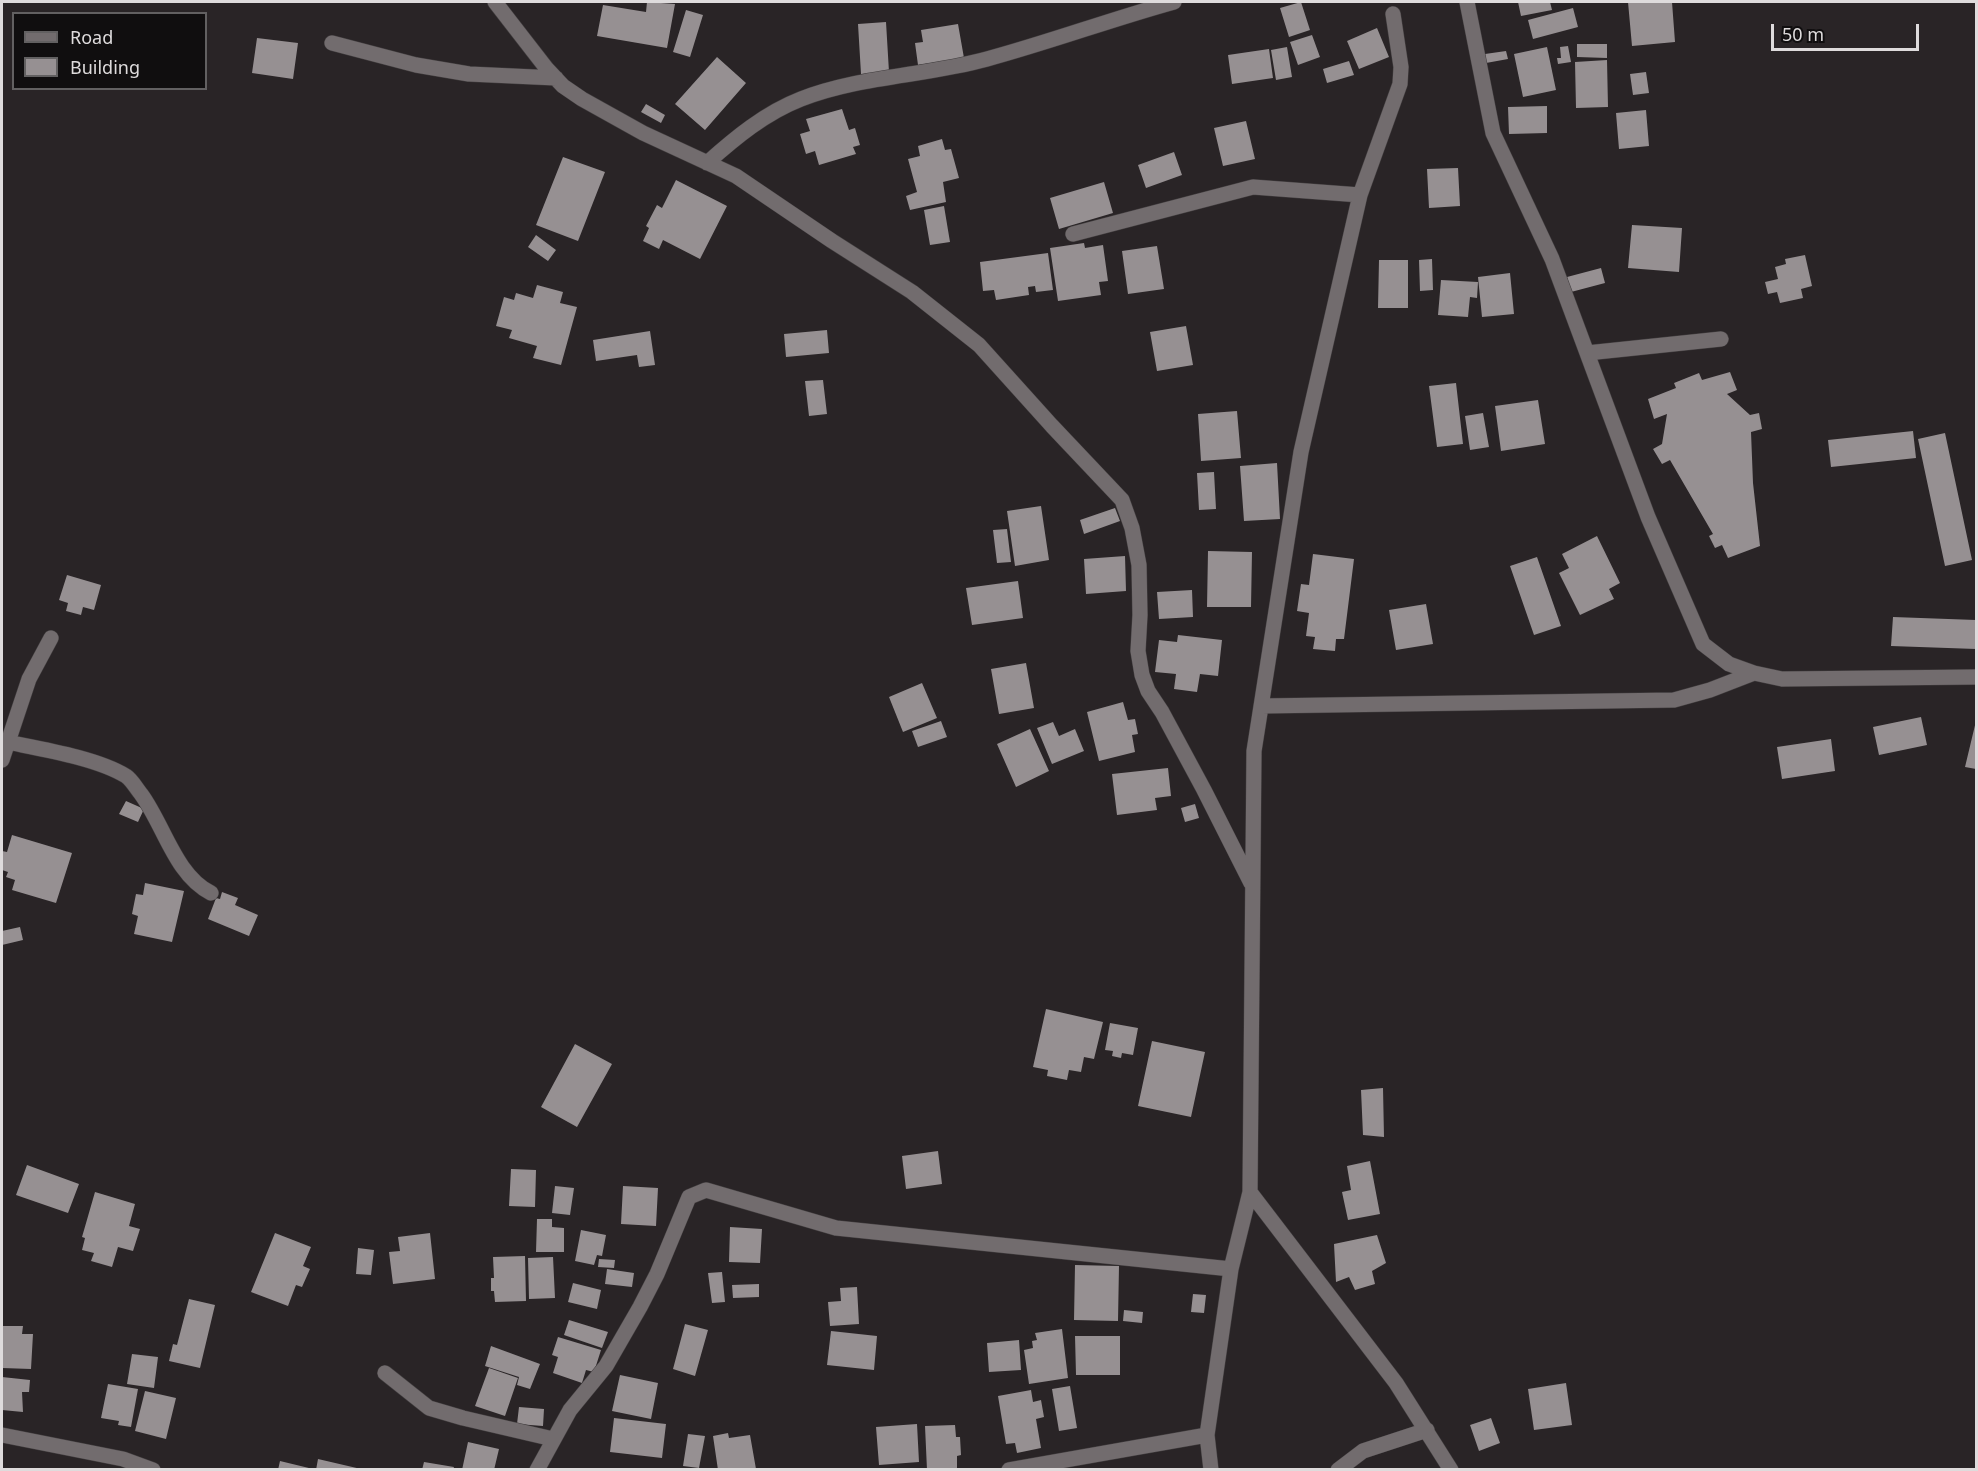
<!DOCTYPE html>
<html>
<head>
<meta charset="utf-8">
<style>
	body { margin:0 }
	#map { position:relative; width:1978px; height:1471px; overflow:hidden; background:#292426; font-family:"Noto Sans",sans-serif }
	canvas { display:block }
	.frame { position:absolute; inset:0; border:3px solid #dedbdc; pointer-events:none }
	.legend { position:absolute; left:12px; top:12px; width:195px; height:78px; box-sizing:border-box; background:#100e0f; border:2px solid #626061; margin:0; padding:8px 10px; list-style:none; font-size:18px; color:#dedbdc }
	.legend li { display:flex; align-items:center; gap:12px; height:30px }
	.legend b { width:30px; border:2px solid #626061 }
	.scale { position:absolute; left:1771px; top:24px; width:148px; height:27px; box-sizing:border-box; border:3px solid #dedbdc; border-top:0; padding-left:8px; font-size:18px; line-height:21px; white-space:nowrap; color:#dedbdc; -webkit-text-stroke:4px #100e0f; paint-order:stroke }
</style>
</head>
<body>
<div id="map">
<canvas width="1978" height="1471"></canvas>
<div class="frame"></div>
<ul class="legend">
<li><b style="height:8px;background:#726c6e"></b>Road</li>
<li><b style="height:16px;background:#969092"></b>Building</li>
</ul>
<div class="scale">50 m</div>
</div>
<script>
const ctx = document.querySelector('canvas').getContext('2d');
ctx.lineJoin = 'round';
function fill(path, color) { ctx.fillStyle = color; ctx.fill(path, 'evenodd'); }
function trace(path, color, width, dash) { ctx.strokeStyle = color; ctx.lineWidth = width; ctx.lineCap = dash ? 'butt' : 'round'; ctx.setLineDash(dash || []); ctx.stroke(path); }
fill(new Path2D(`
	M 647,2 L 675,4 L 667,48 L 597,36 L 603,5 L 646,12 Z
	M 1301,2 L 1310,30 L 1289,37 L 1280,8 Z
	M 1518,2 L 1550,2 L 1552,10 L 1521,16 Z
	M 1628,2 L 1672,2 L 1675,42 L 1632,46 Z
	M 1573,8 L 1578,27 L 1533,39 L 1528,20 Z
	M 686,10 L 703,15 L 690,57 L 673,52 Z
	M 886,22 L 889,72 L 861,74 L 858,24 Z
	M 958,24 L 964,58 L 918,65 L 915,43 L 923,42 L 921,30 Z
	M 1377,28 L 1389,57 L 1359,69 L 1347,41 Z
	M 1312,35 L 1320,57 L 1298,65 L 1290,42 Z
	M 257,38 L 298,43 L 293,79 L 252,73 Z
	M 1577,44 L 1607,44 L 1607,58 L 1577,57 Z
	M 1568,46 L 1571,62 L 1558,64 L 1557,58 L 1561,58 L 1560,47 Z
	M 1287,47 L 1292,77 L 1276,80 L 1271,50 Z
	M 1547,47 L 1556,90 L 1523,97 L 1514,54 Z
	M 1269,49 L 1273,78 L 1232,84 L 1228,55 Z
	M 1506,51 L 1508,59 L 1486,63 L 1485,54 Z
	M 717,57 L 746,83 L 705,130 L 675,104 Z
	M 1607,60 L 1608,107 L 1576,108 L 1575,62 Z
	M 1349,61 L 1354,75 L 1327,83 L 1323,69 Z
	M 1646,72 L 1649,93 L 1633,95 L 1630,74 Z
	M 646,104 L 665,115 L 661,123 L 641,112 Z
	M 1547,106 L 1547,133 L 1509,134 L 1508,107 Z
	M 842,109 L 849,130 L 855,128 L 860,145 L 853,147 L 856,154 L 819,165 L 815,151 L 806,154 L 800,134 L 810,131 L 806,119 Z
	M 1646,110 L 1649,146 L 1619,149 L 1616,113 Z
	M 1246,121 L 1255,159 L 1223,166 L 1214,128 Z
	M 942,139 L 945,150 L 951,149 L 959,178 L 943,182 L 946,202 L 910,210 L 906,196 L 917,192 L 908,159 L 920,156 L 918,146 Z
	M 1174,152 L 1182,175 L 1146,188 L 1138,165 Z
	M 563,157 L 605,172 L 578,241 L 536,225 Z
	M 1458,168 L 1460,206 L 1429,208 L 1427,169 Z
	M 676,180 L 727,206 L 700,259 L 663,240 L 659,249 L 643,241 L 649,228 L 646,226 L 657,205 L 662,208 Z
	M 1104,182 L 1113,213 L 1059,229 L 1050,198 Z
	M 944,206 L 950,242 L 930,245 L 924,210 Z
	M 1632,225 L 1682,228 L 1679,272 L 1628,268 Z
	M 536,235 L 556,250 L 548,261 L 528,247 Z
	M 1084,243 L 1085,248 L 1103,245 L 1108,281 L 1099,282 L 1101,295 L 1058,301 L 1050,248 Z
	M 1157,246 L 1164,289 L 1128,294 L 1122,251 Z
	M 1048,253 L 1053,290 L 1036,292 L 1035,286 L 1028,287 L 1029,295 L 996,300 L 994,290 L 983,291 L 980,262 Z
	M 1805,255 L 1812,286 L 1801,289 L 1803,298 L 1780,303 L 1777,292 L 1768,294 L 1765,282 L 1778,279 L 1775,267 L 1786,264 L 1785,259 Z
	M 1432,259 L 1433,290 L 1420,291 L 1419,260 Z
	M 1379,260 L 1408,260 L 1408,308 L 1378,308 Z
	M 1601,268 L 1605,283 L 1571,292 L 1567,277 Z
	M 1510,273 L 1514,314 L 1482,317 L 1478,277 Z
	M 1441,280 L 1478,282 L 1477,298 L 1470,297 L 1468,317 L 1438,315 Z
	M 537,285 L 563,292 L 560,303 L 577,307 L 561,365 L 533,358 L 537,346 L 509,338 L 512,330 L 496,326 L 504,297 L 514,300 L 516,293 L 533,298 Z
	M 1186,326 L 1193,365 L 1157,371 L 1150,332 Z
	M 827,330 L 829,353 L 786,357 L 784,334 Z
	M 650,331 L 655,365 L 639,367 L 637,355 L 596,361 L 593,340 Z
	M 1730,372 L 1737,390 L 1727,394 L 1750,415 L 1759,413 L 1762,429 L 1751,432 L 1753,483 L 1760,546 L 1728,558 L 1722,545 L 1715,548 L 1709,536 L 1713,534 L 1670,460 L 1662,464 L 1653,449 L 1662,444 L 1667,414 L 1654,419 L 1648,399 L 1676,388 L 1674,383 L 1699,373 L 1702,380 Z
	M 823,380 L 827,414 L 809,416 L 805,381 Z
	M 1456,383 L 1463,444 L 1437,447 L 1429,386 Z
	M 1538,400 L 1545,444 L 1501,451 L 1495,406 Z
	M 1237,411 L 1241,458 L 1201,461 L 1198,414 Z
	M 1483,413 L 1489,447 L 1470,450 L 1465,416 Z
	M 1913,431 L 1916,458 L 1831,467 L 1828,440 Z
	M 1945,433 L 1972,560 L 1945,566 L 1918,439 Z
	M 1277,463 L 1280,519 L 1244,521 L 1240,466 Z
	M 1214,472 L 1216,509 L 1199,510 L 1197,473 Z
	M 1041,506 L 1049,560 L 1015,566 L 1007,511 Z
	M 1115,508 L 1120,521 L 1084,534 L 1080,520 Z
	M 1007,529 L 1011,562 L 997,563 L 993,530 Z
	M 1597,536 L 1620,583 L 1609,589 L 1614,599 L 1580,615 L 1559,573 L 1569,568 L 1562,554 Z
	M 1208,551 L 1252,552 L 1251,607 L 1207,607 Z
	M 1313,554 L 1354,559 L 1344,639 L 1336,639 L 1335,651 L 1313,649 L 1315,637 L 1306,636 L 1309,613 L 1297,611 L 1301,584 L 1309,585 Z
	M 1125,556 L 1126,591 L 1086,594 L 1084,559 Z
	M 1537,557 L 1561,626 L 1534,635 L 1510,566 Z
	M 67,575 L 101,585 L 94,610 L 83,607 L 81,615 L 66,611 L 68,603 L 59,600 Z
	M 1018,581 L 1023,618 L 972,625 L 966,588 Z
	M 1192,590 L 1193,617 L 1159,619 L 1157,592 Z
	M 1426,604 L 1433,644 L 1396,650 L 1389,610 Z
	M 1893,617 L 1976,620 L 1976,649 L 1891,646 Z
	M 1178,635 L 1222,640 L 1218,676 L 1200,674 L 1197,692 L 1174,689 L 1176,674 L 1155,672 L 1159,640 L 1177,642 Z
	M 1026,663 L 1034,708 L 999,714 L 991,669 Z
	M 922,683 L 937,718 L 903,732 L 889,697 Z
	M 1123,702 L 1128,720 L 1135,719 L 1138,734 L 1132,735 L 1135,752 L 1099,761 L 1087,712 Z
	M 1921,717 L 1927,745 L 1879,755 L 1873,727 Z
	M 941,721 L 947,737 L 918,747 L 912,731 Z
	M 1976,721 L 1976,769 L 1965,767 Z
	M 1053,722 L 1059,736 L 1075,729 L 1084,751 L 1052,764 L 1037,728 Z
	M 1030,729 L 1049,771 L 1016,787 L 997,744 Z
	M 1831,739 L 1835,771 L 1782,779 L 1777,747 Z
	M 1168,768 L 1171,796 L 1155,798 L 1157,810 L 1117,815 L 1112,774 Z
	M 126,801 L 144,809 L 138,822 L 119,814 Z
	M 1195,804 L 1199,818 L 1185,822 L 1181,808 Z
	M 12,835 L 72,853 L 56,903 L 12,890 L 15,880 L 6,877 L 8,872 L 2,870 L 2,851 L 7,852 Z
	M 145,883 L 184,891 L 172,942 L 134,934 L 138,916 L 132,914 L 136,894 L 143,895 Z
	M 222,892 L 238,898 L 235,905 L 258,915 L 249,936 L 208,919 L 216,898 L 220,899 Z
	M 20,927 L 23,940 L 2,945 L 2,931 Z
	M 1046,1009 L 1103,1022 L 1094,1059 L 1084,1057 L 1081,1072 L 1069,1070 L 1067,1080 L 1047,1076 L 1048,1070 L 1033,1067 Z
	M 1110,1023 L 1138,1028 L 1133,1055 L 1122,1053 L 1121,1058 L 1112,1056 L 1113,1051 L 1105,1050 Z
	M 1152,1041 L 1205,1052 L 1191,1117 L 1138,1106 Z
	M 575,1044 L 612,1064 L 577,1127 L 541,1107 Z
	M 1383,1088 L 1384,1137 L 1363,1135 L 1361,1090 Z
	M 938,1151 L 942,1184 L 906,1189 L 902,1156 Z
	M 1370,1161 L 1380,1214 L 1348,1220 L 1342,1192 L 1351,1190 L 1347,1166 Z
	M 27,1165 L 79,1184 L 68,1213 L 16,1195 Z
	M 511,1169 L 536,1170 L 535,1207 L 509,1206 Z
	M 555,1186 L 574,1188 L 570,1215 L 552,1213 Z
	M 623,1186 L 658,1188 L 656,1226 L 621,1224 Z
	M 95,1192 L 135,1204 L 129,1226 L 140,1229 L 133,1251 L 118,1247 L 112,1267 L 91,1261 L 94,1253 L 82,1250 L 85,1238 L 82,1237 Z
	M 537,1219 L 552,1219 L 552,1227 L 564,1228 L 564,1252 L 536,1252 Z
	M 730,1227 L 762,1229 L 760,1263 L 729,1262 Z
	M 581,1230 L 606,1235 L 602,1256 L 597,1255 L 594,1265 L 575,1261 Z
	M 275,1233 L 311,1247 L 303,1266 L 310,1269 L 302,1287 L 296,1285 L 288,1306 L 251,1292 Z
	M 430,1233 L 435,1279 L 393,1284 L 389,1252 L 400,1251 L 398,1237 Z
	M 1377,1235 L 1386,1263 L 1372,1271 L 1375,1284 L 1355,1290 L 1349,1277 L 1336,1282 L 1334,1244 Z
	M 358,1248 L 374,1250 L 371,1275 L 356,1274 Z
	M 525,1256 L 526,1301 L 495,1302 L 494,1291 L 491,1291 L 491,1278 L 494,1278 L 493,1257 Z
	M 553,1257 L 555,1298 L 529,1299 L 528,1258 Z
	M 599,1259 L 615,1260 L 614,1268 L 598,1267 Z
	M 1075,1265 L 1119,1266 L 1118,1321 L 1074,1320 Z
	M 607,1269 L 634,1273 L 632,1287 L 605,1284 Z
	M 722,1272 L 725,1302 L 712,1303 L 708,1273 Z
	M 573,1283 L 601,1290 L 597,1309 L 568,1302 Z
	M 759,1284 L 759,1297 L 733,1298 L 732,1285 Z
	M 857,1287 L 859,1324 L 830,1326 L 828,1302 L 841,1301 L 840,1288 Z
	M 1193,1294 L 1206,1295 L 1204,1313 L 1191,1312 Z
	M 189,1299 L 215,1305 L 200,1368 L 169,1361 L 173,1344 L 177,1345 Z
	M 1124,1310 L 1143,1312 L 1142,1323 L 1123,1321 Z
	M 569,1320 L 608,1332 L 602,1348 L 564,1335 Z
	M 685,1324 L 708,1330 L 695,1376 L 673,1369 Z
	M 2,1326 L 23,1326 L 22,1334 L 33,1334 L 31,1369 L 2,1368 Z
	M 1062,1329 L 1068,1378 L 1029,1384 L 1024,1350 L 1033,1348 L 1032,1341 L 1037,1340 L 1035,1333 Z
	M 831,1331 L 877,1336 L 874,1370 L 827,1365 Z
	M 1075,1336 L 1120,1336 L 1120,1375 L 1076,1375 Z
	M 558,1337 L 601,1350 L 594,1372 L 586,1370 L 582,1383 L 553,1373 L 558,1357 L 552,1355 Z
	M 1019,1340 L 1021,1370 L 989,1372 L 987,1343 Z
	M 491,1346 L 540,1364 L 530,1389 L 517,1385 L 519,1377 L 485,1366 Z
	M 132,1354 L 158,1357 L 154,1388 L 127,1384 Z
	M 489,1368 L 518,1378 L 505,1416 L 475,1406 Z
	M 620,1375 L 658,1383 L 651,1419 L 612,1411 Z
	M 2,1377 L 30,1380 L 29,1392 L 22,1392 L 23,1412 L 2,1410 Z
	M 1566,1383 L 1572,1425 L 1534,1430 L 1528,1389 Z
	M 108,1384 L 138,1389 L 131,1427 L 118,1425 L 119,1421 L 101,1418 Z
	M 1070,1386 L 1077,1428 L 1059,1431 L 1052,1389 Z
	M 1031,1390 L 1033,1402 L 1041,1400 L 1044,1417 L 1036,1419 L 1041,1448 L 1017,1453 L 1015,1443 L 1006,1444 L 998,1396 Z
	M 145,1391 L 176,1398 L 166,1439 L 135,1431 Z
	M 519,1407 L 544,1409 L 543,1426 L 517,1424 Z
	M 614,1418 L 666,1424 L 662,1458 L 610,1452 Z
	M 1491,1418 L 1500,1443 L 1479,1451 L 1470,1425 Z
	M 917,1424 L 919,1462 L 879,1465 L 876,1427 Z
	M 955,1425 L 956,1437 L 960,1437 L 961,1455 L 957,1456 L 957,1470 L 927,1470 L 925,1426 Z
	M 728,1433 L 729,1438 L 750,1435 L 756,1469 L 718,1470 L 713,1436 Z
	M 688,1434 L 705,1436 L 699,1468 L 683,1466 Z
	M 468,1442 L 499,1449 L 494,1470 L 462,1470 Z
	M 318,1459 L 361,1469 L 361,1470 L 316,1470 Z
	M 280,1461 L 313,1469 L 312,1470 L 278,1470 Z
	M 424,1462 L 454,1467 L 453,1470 L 422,1470 Z`), '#969092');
const minor = new Path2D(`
	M 495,2 L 547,69 L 563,86 L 582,99 L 643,133 L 736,176 L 832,241 L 912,292 L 979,345 L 1052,426 L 1122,500 L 1132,528 L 1139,565 L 1140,615 L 1138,651 L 1142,675 L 1148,691 L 1162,712 L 1204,790 L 1251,883
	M 1467,2 L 1493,133 L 1552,259 L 1648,517 L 1703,644 L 1729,664 L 1754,673 L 1782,679 L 1976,677
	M 332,43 L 416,65 L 469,74 L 556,78
	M 707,163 C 735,138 765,113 801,99 C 860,76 926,76 987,59 C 1050,42 1112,19 1174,2
	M 1360,195 L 1400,84 L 1401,67 L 1393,14
	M 1073,234 L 1253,187 L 1360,195 L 1301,452 L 1254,751 L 1250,1192 L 1231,1269 L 1207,1435 L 1211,1470
	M 1587,353 L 1721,339
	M 1261,706 L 1674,700 L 1710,690 L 1754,673
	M 7,742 C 41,749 97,758 126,776 C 132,780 136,788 141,794 C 164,825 175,875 211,893
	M 2,760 L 29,679 L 51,638
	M 1250,1192 L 1396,1383 L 1451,1470
	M 385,1373 L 429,1408 L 463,1418 L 553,1439
	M 2,1435 L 123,1459 L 153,1470
	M 537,1470 L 570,1410 L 606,1366 L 640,1307 L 657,1274 L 689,1197 L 706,1190 L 836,1228 L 1231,1269
	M 1009,1470 L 1207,1435
	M 1338,1470 L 1363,1451 L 1427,1430`);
trace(minor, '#433f40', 16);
trace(minor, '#726c6e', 15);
</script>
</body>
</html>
